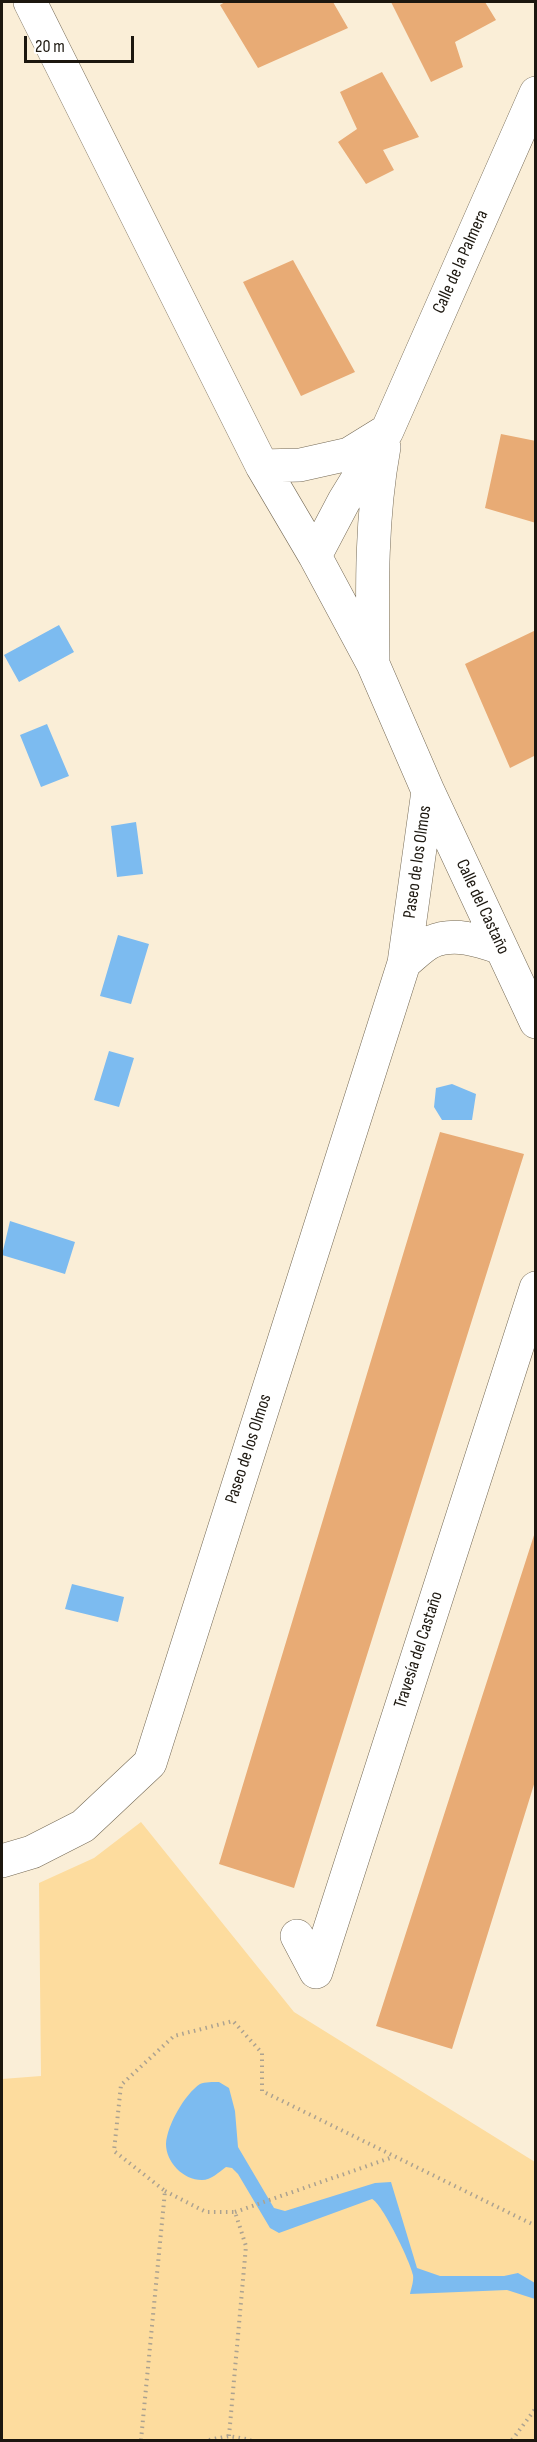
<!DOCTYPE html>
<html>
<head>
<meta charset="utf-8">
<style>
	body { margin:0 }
	#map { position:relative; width:537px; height:2442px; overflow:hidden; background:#faeed7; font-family:"Sofia Sans Condensed",sans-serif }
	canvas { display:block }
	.frame { position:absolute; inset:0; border:3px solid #1c170f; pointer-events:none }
	.scale { position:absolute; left:24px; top:36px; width:110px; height:27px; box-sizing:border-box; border:3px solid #1c170f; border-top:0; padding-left:8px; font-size:18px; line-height:21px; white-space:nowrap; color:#1c170f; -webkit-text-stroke:4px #fff; paint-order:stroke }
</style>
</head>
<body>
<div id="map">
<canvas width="537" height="2442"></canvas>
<div class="frame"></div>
<div class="scale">20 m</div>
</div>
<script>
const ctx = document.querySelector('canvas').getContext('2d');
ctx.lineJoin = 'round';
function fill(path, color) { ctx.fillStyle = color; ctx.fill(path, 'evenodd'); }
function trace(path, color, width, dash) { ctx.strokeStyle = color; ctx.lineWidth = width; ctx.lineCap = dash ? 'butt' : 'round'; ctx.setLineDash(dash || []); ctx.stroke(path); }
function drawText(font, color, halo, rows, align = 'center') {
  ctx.font = font + ' "Sofia Sans Condensed",sans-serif'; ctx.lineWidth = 6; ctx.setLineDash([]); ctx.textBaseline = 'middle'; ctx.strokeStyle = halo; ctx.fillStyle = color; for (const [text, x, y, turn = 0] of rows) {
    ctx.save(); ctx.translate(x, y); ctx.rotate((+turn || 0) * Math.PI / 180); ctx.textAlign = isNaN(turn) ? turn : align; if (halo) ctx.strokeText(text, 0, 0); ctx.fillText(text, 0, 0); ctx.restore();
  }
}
fill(new Path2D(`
	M 141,1822 L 294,2012 L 535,2162 L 535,2440 L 2,2440 L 2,2079 L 41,2076 L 39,1883 L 94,1858 Z`), '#fddc9e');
fill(new Path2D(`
	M 59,625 L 74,652 L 19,682 L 4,655 Z
	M 47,724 L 69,776 L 41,787 L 20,735 Z
	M 136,822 L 143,874 L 117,877 L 111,826 Z
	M 118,935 L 149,944 L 131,1004 L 100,996 Z
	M 109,1051 L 134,1058 L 119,1107 L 94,1100 Z
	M 452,1084 L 476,1094 L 472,1120 L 442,1120 L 434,1107 L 436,1088 Z
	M 10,1221 L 75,1242 L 65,1274 L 2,1255 Z
	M 72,1584 L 124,1597 L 118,1622 L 65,1609 Z
	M 219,2082 L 229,2088 L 235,2111 L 238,2147 L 274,2208 L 285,2211 L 375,2183 L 391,2182 L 417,2268 L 440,2276 L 504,2276 L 518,2273 L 535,2283 L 535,2299 L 507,2290 L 410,2294 C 411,2289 414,2281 413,2275 C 411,2263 382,2203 372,2199 L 279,2233 L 270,2228 L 238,2174 L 232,2168 L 226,2167 C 219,2172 211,2180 202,2180 C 183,2180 166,2162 166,2144 C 167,2125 185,2094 200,2084 C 205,2082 213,2082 219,2082 Z`), '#7cbbf0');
fill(new Path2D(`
	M 225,2 L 333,2 L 348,28 L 258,68 L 220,5 Z
	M 391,2 L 485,2 L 496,20 L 455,42 L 463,67 L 431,82 Z
	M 382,72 L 419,137 L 383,150 L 394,170 L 366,184 L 338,142 L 357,129 L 340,92 Z
	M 293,260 L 355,372 L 301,396 L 243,282 Z
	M 501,434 L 536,441 L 536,523 L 485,508 Z
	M 536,630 L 536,755 L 510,768 L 465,664 Z
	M 440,1132 L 524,1154 L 294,1888 L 219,1864 Z
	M 536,1529 L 536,1778 L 452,2049 L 376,2026 Z`), '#e8ab75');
const minor = new Path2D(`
	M 262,466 L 300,465 L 349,454 L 383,433
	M 315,556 L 344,501 L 387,431 L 536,93
	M 373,659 C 372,587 371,518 384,447
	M 428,791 L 536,1022
	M 404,963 C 412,957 421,947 431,942 C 454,932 478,940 501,948
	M 2,1861 L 32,1852 L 83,1826 L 150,1763 L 404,963 L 428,791 L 373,664 L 315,556 L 262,466 L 30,2
	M 297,1936 L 316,1972 L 536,1288`);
trace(minor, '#756a56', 34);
trace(new Path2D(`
	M 165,2191 L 206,2212 L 235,2212 L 246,2246 L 229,2436
	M 235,2212 L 393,2157
	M 141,2440 L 165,2191 L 114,2151 L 121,2085 L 174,2036 L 233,2021 L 262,2053 L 262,2091 L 536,2226
	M 209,2440 L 229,2436 L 251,2440
	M 512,2440 L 536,2408`), '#aca290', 4, [1.5, 4.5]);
trace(minor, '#fff', 33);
drawText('18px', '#1c170f', '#fff', [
	["Calle de la Palmera",461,262,-66],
	["Paseo de los Olmos",418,862,-82],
	["Calle del Castaño",482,907,65],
	["Paseo de los Olmos",249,1449,-72],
	["Travesía del Castaño",419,1650,-72]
]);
</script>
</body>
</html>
